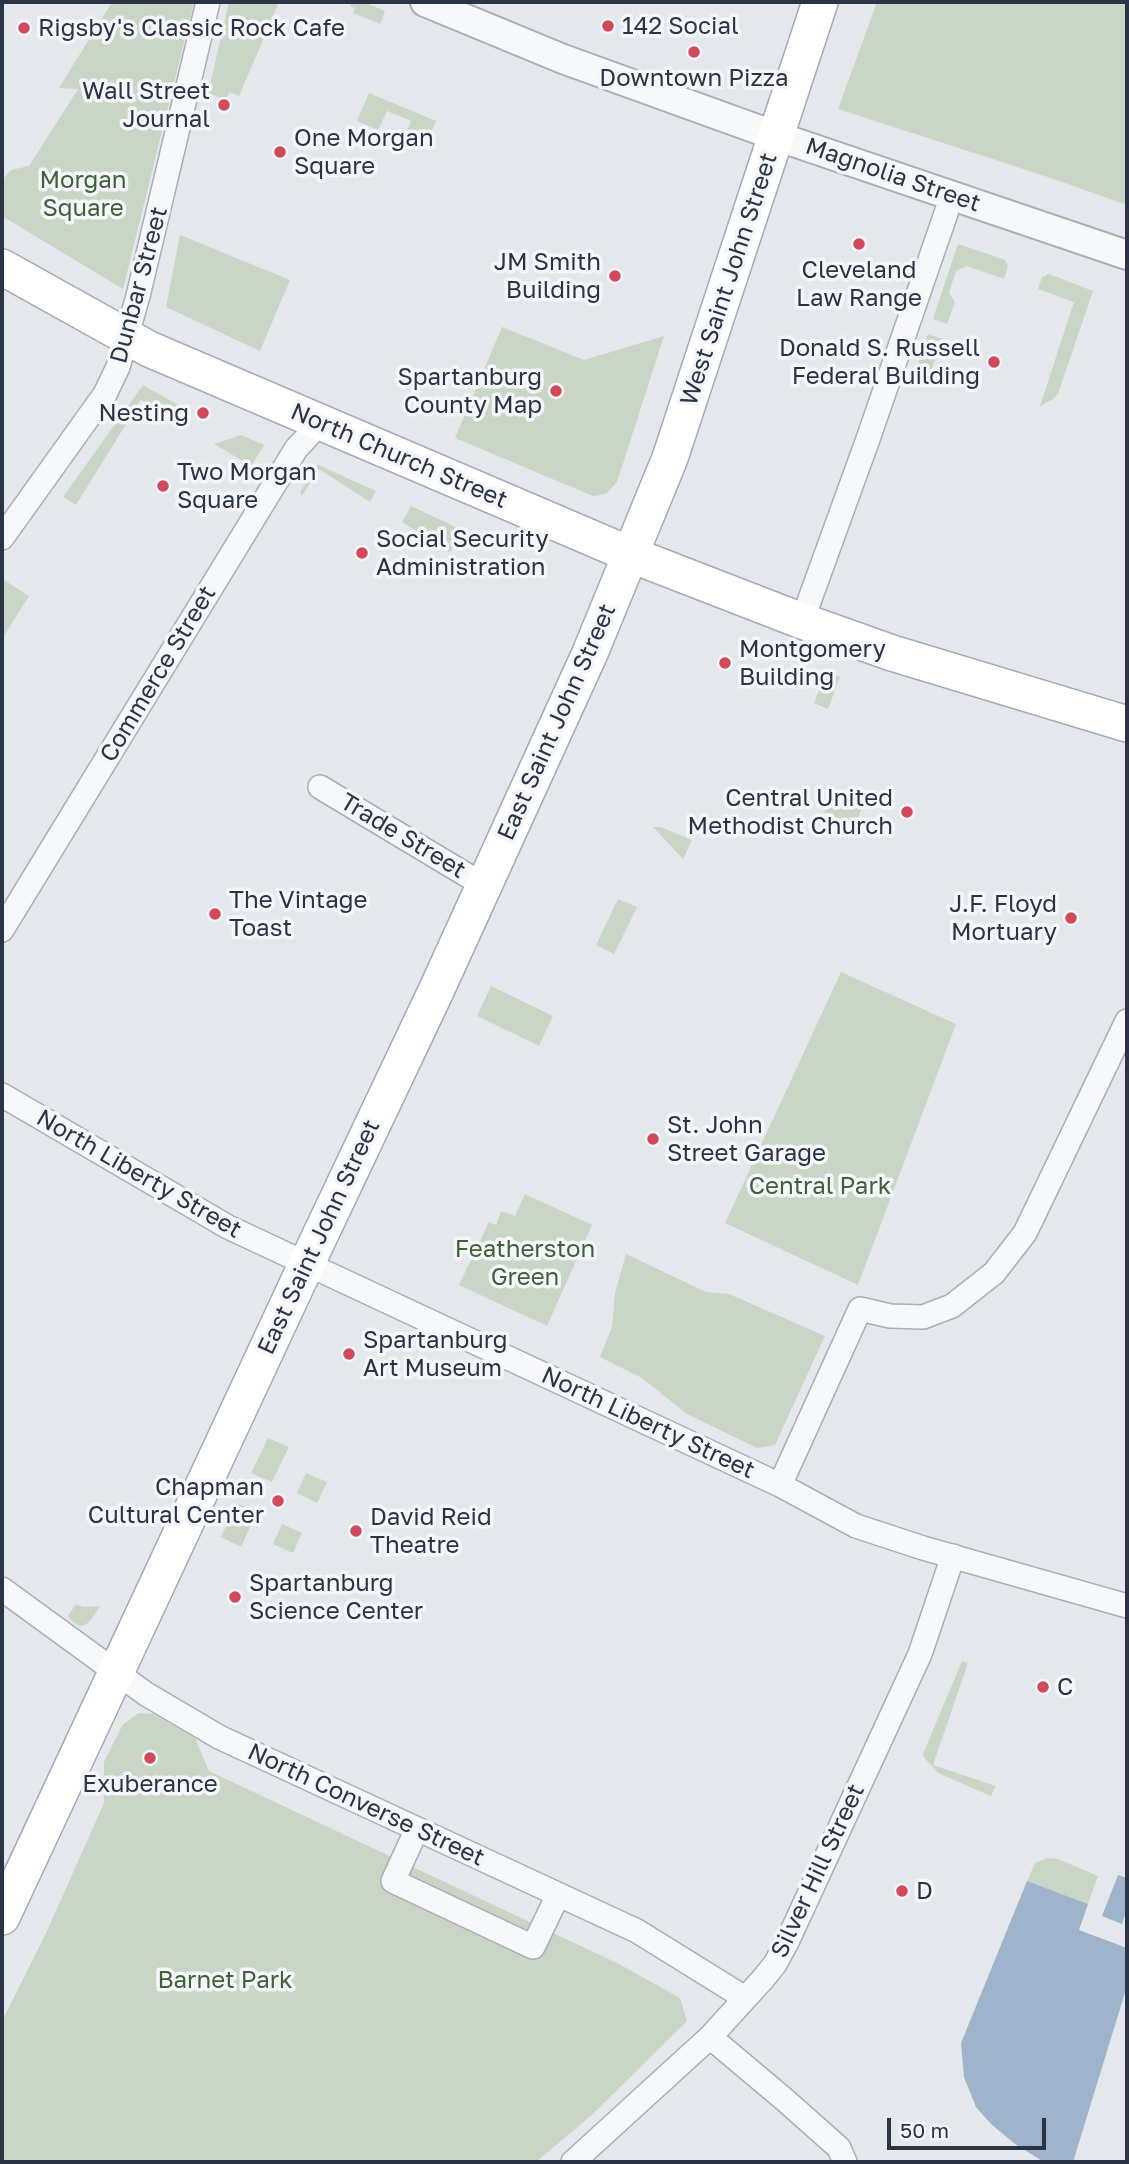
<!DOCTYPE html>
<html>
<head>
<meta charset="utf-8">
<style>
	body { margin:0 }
	#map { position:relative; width:1129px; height:2164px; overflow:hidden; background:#e4e7ec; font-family:"Golos Text",sans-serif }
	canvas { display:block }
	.frame { position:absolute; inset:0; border:4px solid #2b3445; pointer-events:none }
	.scale { position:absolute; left:887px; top:2118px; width:159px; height:32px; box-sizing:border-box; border:4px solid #2b3445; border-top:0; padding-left:9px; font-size:21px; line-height:24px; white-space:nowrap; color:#2b3445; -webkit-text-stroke:5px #f4f6f9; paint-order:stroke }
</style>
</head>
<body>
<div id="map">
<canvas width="1129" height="2164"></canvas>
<div class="frame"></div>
<div class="scale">50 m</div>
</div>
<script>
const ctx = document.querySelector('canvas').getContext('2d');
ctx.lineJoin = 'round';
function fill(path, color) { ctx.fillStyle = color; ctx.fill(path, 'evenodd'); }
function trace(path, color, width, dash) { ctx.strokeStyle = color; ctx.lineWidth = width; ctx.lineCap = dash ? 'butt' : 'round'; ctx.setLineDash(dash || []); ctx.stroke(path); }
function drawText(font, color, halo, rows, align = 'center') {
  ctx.font = font + ' "Golos Text",sans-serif'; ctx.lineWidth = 7; ctx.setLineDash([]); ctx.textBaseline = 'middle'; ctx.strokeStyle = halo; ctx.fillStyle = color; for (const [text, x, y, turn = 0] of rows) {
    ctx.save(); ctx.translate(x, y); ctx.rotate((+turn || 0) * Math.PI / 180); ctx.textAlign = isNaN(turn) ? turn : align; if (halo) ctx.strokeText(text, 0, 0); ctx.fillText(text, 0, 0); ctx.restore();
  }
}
fill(new Path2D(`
	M 112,2 L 194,2 L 123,289 L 2,216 L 2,180 L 11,170 L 29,166 L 78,89 L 59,88 Z
	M 229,2 L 279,2 L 239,96 L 230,92 L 225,100 L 208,93 Z
	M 352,2 L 364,2 L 385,11 L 380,24 L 353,13 L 355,8 L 350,6 Z
	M 877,2 L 1127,2 L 1127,205 L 1042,175 L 838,109 Z
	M 369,93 L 436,121 L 424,149 L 403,141 L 411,121 L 387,111 L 378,130 L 357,121 Z
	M 180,235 L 290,280 L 260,351 L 166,307 Z
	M 958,244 L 1005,260 L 1008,266 L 1004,279 L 967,266 L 956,271 L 949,293 L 955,302 L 947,324 L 933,319 Z
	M 1049,274 L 1093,291 L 1058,394 L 1053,399 L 1040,406 L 1074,302 L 1038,289 L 1042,277 Z
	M 502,327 L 584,360 L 664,336 L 617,482 L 606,494 L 593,496 L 455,438 Z
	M 928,334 L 942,339 L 927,384 L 913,380 Z
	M 143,385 L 178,405 L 179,423 L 141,400 L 76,505 L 63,497 Z
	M 241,435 L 264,445 L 251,466 L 214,444 Z
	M 318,465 L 376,491 L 370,502 L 319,469 L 302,496 L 300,492 Z
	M 411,506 L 462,530 L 450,552 L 402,522 Z
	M 4,580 L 29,596 L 2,639 L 2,583 Z
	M 827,671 L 840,677 L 828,709 L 814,703 Z
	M 832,796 L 862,809 L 854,825 L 824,812 Z
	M 653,827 L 660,827 L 692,840 L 683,859 Z
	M 618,899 L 637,907 L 614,954 L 596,945 Z
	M 841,972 L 956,1024 L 858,1285 L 725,1223 Z
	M 491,986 L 553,1016 L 539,1046 L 477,1016 Z
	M 525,1194 L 592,1225 L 547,1326 L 459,1285 L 489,1222 L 496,1225 L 501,1211 L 515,1216 Z
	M 626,1254 L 706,1292 L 729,1294 L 825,1336 L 775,1445 L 757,1448 L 687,1414 L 642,1378 L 600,1357 L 612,1327 L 615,1293 Z
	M 268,1438 L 289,1447 L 272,1482 L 251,1473 Z
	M 306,1473 L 327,1482 L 317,1503 L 297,1493 Z
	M 237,1503 L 257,1512 L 241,1547 L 221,1537 Z
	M 282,1524 L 302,1533 L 293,1553 L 273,1544 Z
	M 76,1604 L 83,1607 L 100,1606 C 91,1620 83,1637 68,1616 Z
	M 962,1661 L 968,1663 L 933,1765 L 996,1786 L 991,1796 L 938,1773 C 933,1765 925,1762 923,1754 Z
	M 139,1713 L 153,1714 L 195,1738 L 209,1771 L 619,1964 L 680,1998 L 687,2021 L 594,2113 L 536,2162 L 2,2162 L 2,2021 L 46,1933 L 104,1803 L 104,1762 L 123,1724 Z
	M 1047,1858 L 1058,1859 L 1098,1876 L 1088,1904 L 1027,1881 L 1035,1863 Z`), '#c9d6c5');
fill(new Path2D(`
	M 1118,1875 L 1127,1878 L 1127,1909 L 1122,1924 L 1102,1916 Z
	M 1027,1881 L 1088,1904 L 1079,1930 L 1127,1948 L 1127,1986 L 1073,2162 L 1044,2162 L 1015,2144 L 991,2124 L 976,2107 L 964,2077 L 961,2043 Z`), '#9fb4cc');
const minor = new Path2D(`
	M 2,538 L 105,394 L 118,367 L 138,296 L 208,2
	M 802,621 L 868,439 L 952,196
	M 320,787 L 485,886
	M 2,930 L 296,449 L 320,423
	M 2,1095 L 228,1227 L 780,1485 L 856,1526 L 923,1548 L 1127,1606
	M 780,1485 L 860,1309 L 890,1316 L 923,1317 L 952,1306 L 994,1273 L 1025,1233 L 1127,1021
	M 2,1589 L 146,1694 L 219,1737 L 637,1931 L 745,1998
	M 417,1829 L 393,1881 L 533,1947 L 558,1895
	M 710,2037 L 785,2100 L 839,2148 L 845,2162
	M 573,2162 L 710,2037 L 763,1979 L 775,1964 L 787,1942 L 920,1654 L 953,1556`);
const tertiary = new Path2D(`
	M 425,2 L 563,59 L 776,136 L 1127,255`);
const primary = new Path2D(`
	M 2,267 L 149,349 L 629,554 L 802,621 L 892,653 L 1127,724
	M 2,1917 L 307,1263 L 436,991 L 590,653 L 670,458 L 820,2`);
trace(minor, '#a9aeb7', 26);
trace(tertiary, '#a9aeb7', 32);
trace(primary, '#a3abb8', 38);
trace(minor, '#f7f8fa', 23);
trace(tertiary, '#f7f8fa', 28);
trace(primary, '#fff', 35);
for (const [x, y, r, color] of [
	[608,26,7,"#d1495b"],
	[24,28,7,"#d1495b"],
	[694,52,7,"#d1495b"],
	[224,105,7,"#d1495b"],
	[280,152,7,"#d1495b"],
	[859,244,7,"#d1495b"],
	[615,276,7,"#d1495b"],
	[994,362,7,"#d1495b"],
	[556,391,7,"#d1495b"],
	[203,413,7,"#d1495b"],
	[163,486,7,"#d1495b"],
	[362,553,7,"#d1495b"],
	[725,663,7,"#d1495b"],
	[907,812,7,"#d1495b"],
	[215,914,7,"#d1495b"],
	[1071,918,7,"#d1495b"],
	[653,1139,7,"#d1495b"],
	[349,1354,7,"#d1495b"],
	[278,1501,7,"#d1495b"],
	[356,1531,7,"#d1495b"],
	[235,1597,7,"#d1495b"],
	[1043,1687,7,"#d1495b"],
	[150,1758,7,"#d1495b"],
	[902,1891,7,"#d1495b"]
]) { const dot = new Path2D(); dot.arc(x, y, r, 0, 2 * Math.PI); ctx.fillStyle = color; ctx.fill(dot); trace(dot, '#f4f6f9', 2.5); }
drawText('24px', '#2b3445', '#f4f6f9', [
	["142 Social",622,26],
	["Rigsby's Classic Rock Cafe",38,28],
	["Downtown Pizza",694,78,"center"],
	["Wall Street",210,91,"right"],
	["Journal",210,119,"right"],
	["One Morgan",294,138],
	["Square",294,166],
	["JM Smith",601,262,"right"],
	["Building",601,290,"right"],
	["Cleveland",859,270,"center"],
	["Law Range",859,298,"center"],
	["Donald S. Russell",980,348,"right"],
	["Federal Building",980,376,"right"],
	["Spartanburg",542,377,"right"],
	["County Map",542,405,"right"],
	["Nesting",189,413,"right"],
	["Two Morgan",177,472],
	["Square",177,500],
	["Social Security",376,539],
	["Administration",376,567],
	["Montgomery",739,649],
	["Building",739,677],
	["Central United",893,798,"right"],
	["Methodist Church",893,826,"right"],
	["The Vintage",229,900],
	["Toast",229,928],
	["J.F. Floyd",1057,904,"right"],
	["Mortuary",1057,932,"right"],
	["St. John",667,1125],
	["Street Garage",667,1153],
	["Spartanburg",363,1340],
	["Art Museum",363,1368],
	["Chapman",264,1487,"right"],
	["Cultural Center",264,1515,"right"],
	["David Reid",370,1517],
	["Theatre",370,1545],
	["Spartanburg",249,1583],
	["Science Center",249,1611],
	["C",1057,1687],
	["Exuberance",150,1784,"center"],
	["D",916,1891]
], 'left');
drawText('24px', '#2b3445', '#f4f6f9', [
	["Magnolia Street",893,175,19],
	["West Saint John Street",729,279,-72],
	["Dunbar Street",139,285,-75],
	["North Church Street",399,456,23],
	["Commerce Street",158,674,-59],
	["East Saint John Street",557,722,-66],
	["Trade Street",403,836,31],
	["North Liberty Street",139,1174,30],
	["East Saint John Street",319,1237,-65],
	["North Liberty Street",648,1423,25],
	["North Converse Street",366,1805,25],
	["Silver Hill Street",818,1871,-65]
]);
drawText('24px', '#3f6138', '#f4f6f9', [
	["Morgan",83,180],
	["Square",83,208],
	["Central Park",820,1186],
	["Featherston",525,1249],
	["Green",525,1277],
	["Barnet Park",225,1980]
]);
</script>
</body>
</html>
